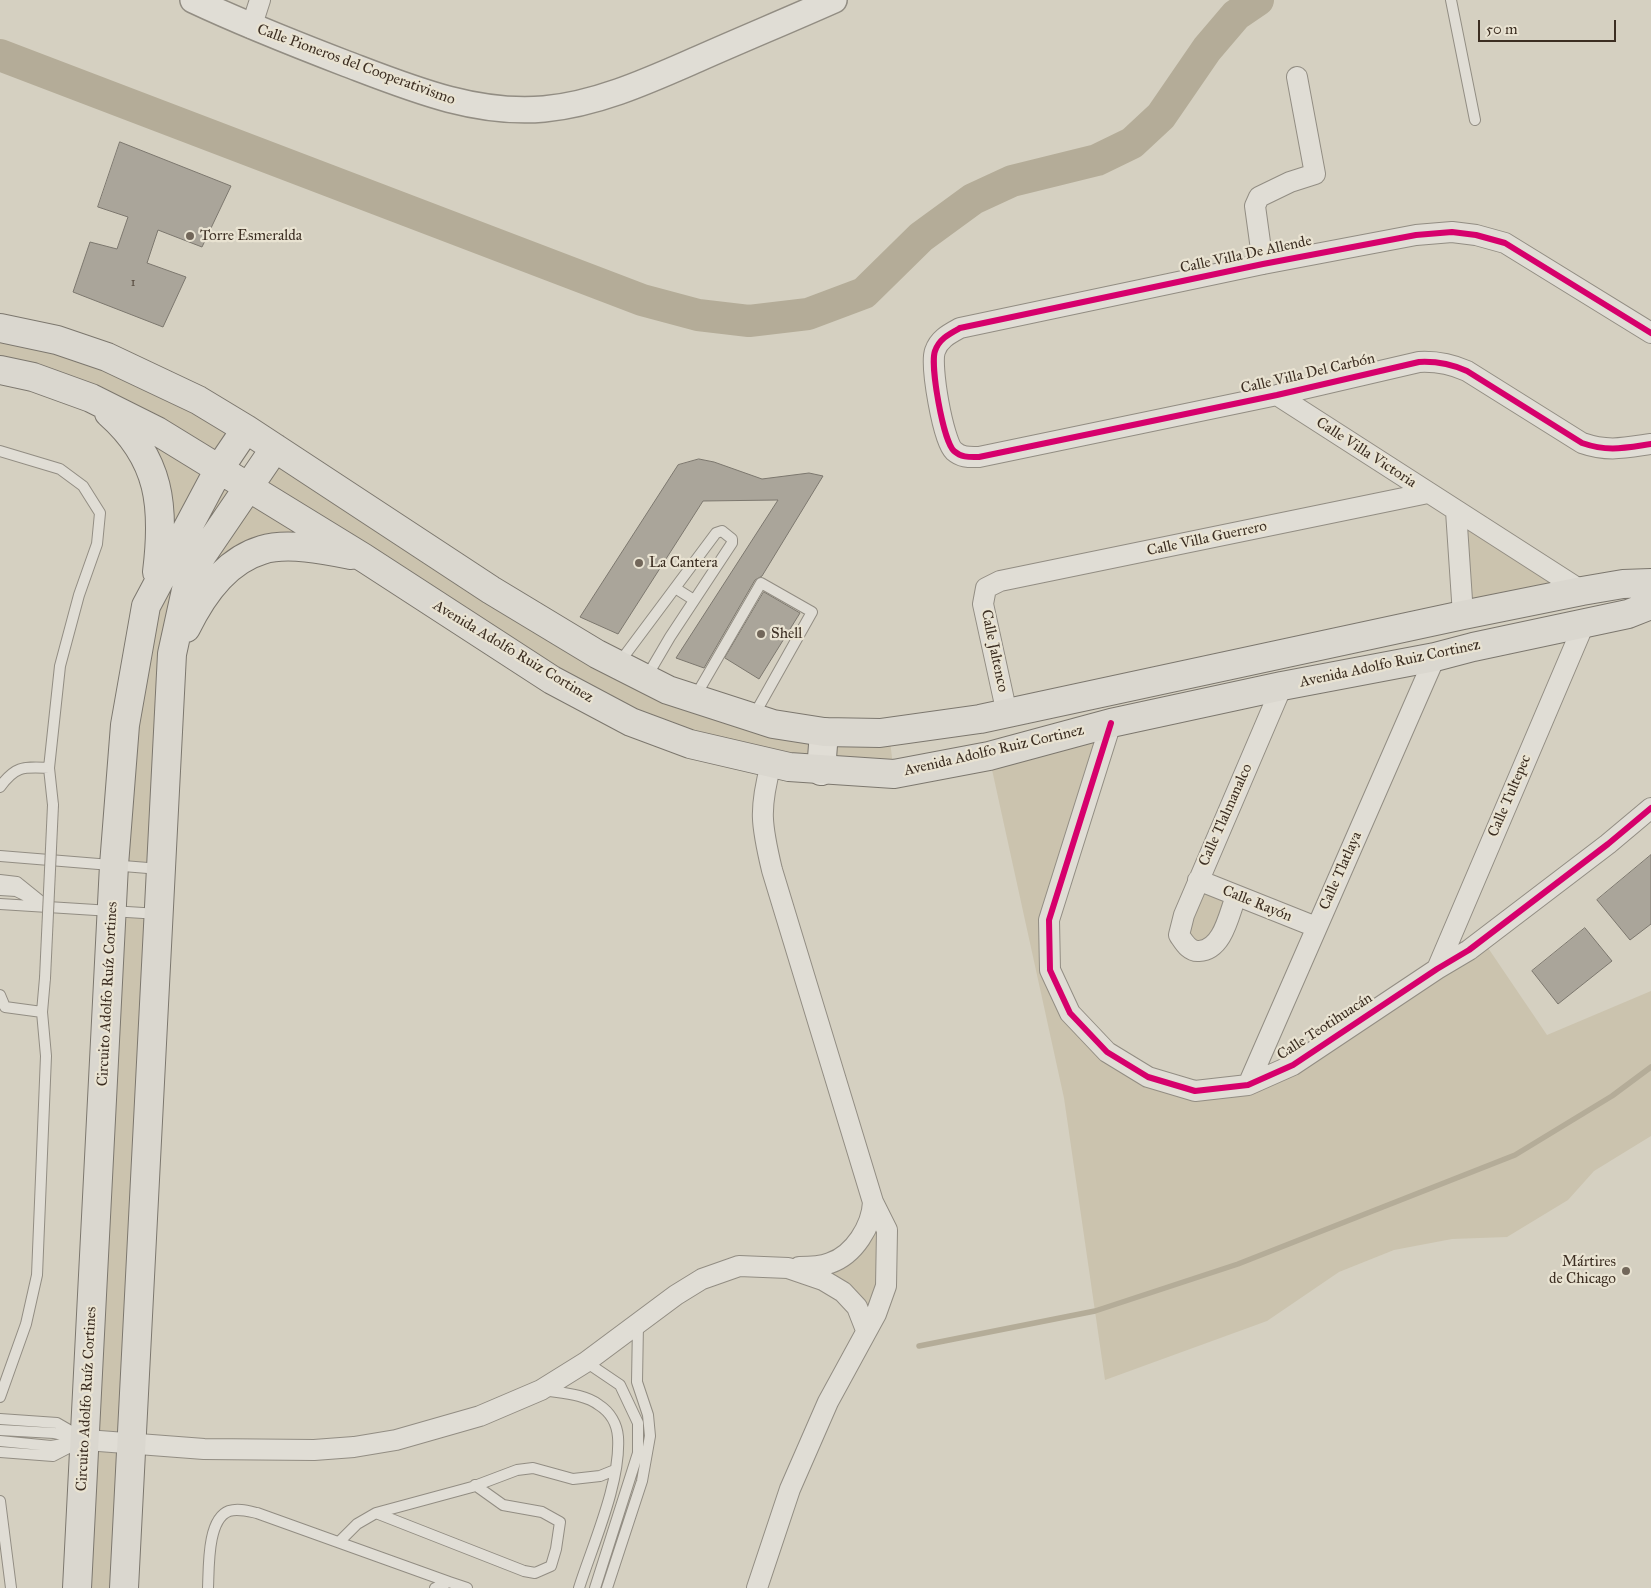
<!DOCTYPE html>
<html>
<head>
<meta charset="utf-8">
<style>
	body { margin:0 }
	#map { position:relative; width:1651px; height:1588px; overflow:hidden; background:#d5d0c1; font-family:"IM FELL Great Primer",serif }
	canvas { display:block }
	.scale { position:absolute; left:1478px; top:20px; width:138px; height:22px; box-sizing:border-box; border:2px solid #3c2e22; border-top:0; padding-left:6px; font-size:15px; line-height:18px; white-space:nowrap; color:#3c2e22; -webkit-text-stroke:4px #e9e3d2; paint-order:stroke }
</style>
</head>
<body>
<div id="map">
<canvas width="1651" height="1588"></canvas>
<div class="scale">50 m</div>
</div>
<script>
const ctx = document.querySelector('canvas').getContext('2d');
ctx.lineJoin = 'round';
function fill(path, color) { ctx.fillStyle = color; ctx.fill(path, 'evenodd'); }
function trace(path, color, width, dash) { ctx.strokeStyle = color; ctx.lineWidth = width; ctx.lineCap = dash ? 'butt' : 'round'; ctx.setLineDash(dash || []); ctx.stroke(path); }
function drawText(font, color, halo, rows, align = 'center') {
  ctx.font = font + ' "IM FELL Great Primer",serif'; ctx.lineWidth = 4.5; ctx.setLineDash([]); ctx.textBaseline = 'middle'; ctx.strokeStyle = halo; ctx.fillStyle = color; for (const [text, x, y, turn = 0] of rows) {
    ctx.save(); ctx.translate(x, y); ctx.rotate((+turn || 0) * Math.PI / 180); ctx.textAlign = isNaN(turn) ? turn : align; if (halo) ctx.strokeText(text, 0, 0); ctx.fillText(text, 0, 0); ctx.restore();
  }
}
fill(new Path2D(`
	M 0,328 L 57,340 L 246,429 L 219,468 L 249,486 L 275,448 L 668,690 L 889,733 L 894,774 L 690,744 L 359,557 L 299,547 L 225,570 L 172,654 L 161,869 L 114,865 L 161,537 L 117,420 L 0,370 Z
	M 1456,511 L 1582,591 L 1463,615 Z
	M 1111,723 L 1049,920 L 1070,1013 L 1148,1077 L 1248,1085 L 1482,939 L 1547,1035 L 1651,991 L 1651,1136 L 1594,1171 L 1568,1200 L 1507,1237 L 1452,1239 L 1394,1250 L 1339,1272 L 1267,1321 L 1105,1380 L 1064,1098 L 989,756 Z
	M 1198,880 L 1236,896 L 1218,942 L 1185,945 Z
	M 112,912 L 159,914 L 124,1588 L 77,1588 Z
	M 872,1217 L 887,1230 L 876,1314 L 819,1266 Z`), '#cbc3ae');
trace(new Path2D(`
	M 919,1346 L 1095,1311 L 1238,1264 L 1515,1155 L 1612,1096 L 1651,1067`), '#b4ac98', 5.5);
trace(new Path2D(`
	M 0,55 L 642,300 L 698,315 L 749,321 L 808,314 L 864,293 L 921,237 L 973,199 L 1012,181 L 1097,160 L 1132,143 L 1161,116 L 1207,49 L 1236,15 L 1258,0`), '#b4ac98', 32);
const building = new Path2D(`
	M 120,142 L 231,186 L 202,247 L 158,230 L 147,263 L 186,277 L 163,327 L 73,292 L 90,242 L 117,249 L 128,217 L 98,207 Z
	M 699,459 L 714,462 L 762,479 L 809,473 L 823,476 L 762,576 L 755,580 L 704,668 L 676,658 L 778,500 L 703,501 L 618,634 L 580,617 L 678,465 Z
	M 764,592 L 800,613 L 759,679 L 725,658 Z
	M 1651,855 L 1651,924 L 1630,940 L 1597,900 Z
	M 1585,928 L 1612,961 L 1558,1004 L 1532,971 Z`);
fill(building, '#aaa59a');
trace(building, '#7c776e', 1);
const service = new Path2D(`
	M 1451,0 L 1475,120
	M 0,451 L 60,469 L 83,486 L 100,513 L 97,544 L 79,595 L 60,666 L 49,768 L 53,805
	M 675,588 L 694,600
	M 619,663 L 716,533 L 722,531 L 732,539 L 732,543 L 670,637 L 646,678
	M 695,697 L 761,583 L 812,612 L 753,717
	M 0,787 C 16,765 24,767 49,768
	M 0,856 L 160,869
	M 0,880 L 17,882 L 48,907
	M 0,890 L 16,891 L 30,898
	M 0,904 L 159,914
	M 0,995 L 5,1007 L 42,1012
	M 586,1362 L 620,1385 L 638,1423 L 638,1453 L 595,1588
	M 544,1390 C 561,1393 585,1394 599,1405 C 610,1412 617,1424 618,1437 C 621,1482 593,1544 579,1588
	M 0,1397 L 26,1324 L 37,1275 L 46,1056 L 42,1012 L 45,978
	M 0,1419 L 57,1423 L 83,1438
	M 0,1430 L 54,1433 L 77,1438
	M 0,1441 L 51,1446 L 75,1442
	M 0,1452 L 53,1456 L 82,1441
	M 0,1501 L 11,1588
	M 376,1513 L 524,1571 L 535,1573 L 551,1566 L 556,1549 L 560,1522 L 542,1512 L 503,1505 L 475,1485
	M 339,1542 L 357,1524 L 376,1513 L 472,1487 L 517,1470 L 533,1468 L 573,1479 L 600,1476 L 615,1470
	M 208,1588 C 209,1568 207,1519 229,1511 C 238,1508 248,1511 257,1513 L 449,1582
	M 435,1588 L 449,1582 L 467,1588
	M 607,1588 L 642,1481 L 650,1436 L 648,1415 L 637,1382 L 638,1324`);
const minor = new Path2D(`
	M 251,28 L 260,0
	M 1263,264 L 1255,206 L 1259,197 L 1290,182 L 1315,174 L 1297,77
	M 1651,333 L 1505,243 L 1476,235 L 1452,232 L 1416,235 L 1263,264 L 960,328 C 949,334 939,339 935,351 C 930,365 943,441 954,451 C 962,458 970,457 979,457 L 1277,395 L 1419,362 C 1437,361 1451,364 1467,371 L 1582,443 C 1608,452 1624,448 1651,444
	M 1277,395 L 1582,591
	M 1456,511 L 1463,615
	M 1007,714 L 983,604 L 986,588 L 1000,581 L 1428,493
	M 1111,723 L 1049,920 L 1050,970 L 1070,1013 L 1107,1052 L 1148,1077 L 1195,1091 L 1248,1085 L 1293,1065 L 1437,969 L 1469,950 L 1608,844 L 1651,808
	M 1198,880 L 1316,927
	M 1236,896 C 1229,914 1223,950 1199,951 C 1189,952 1184,942 1179,935 L 1184,915 L 1282,686
	M 1437,969 L 1584,624
	M 1248,1085 L 1435,657
	M 799,1267 C 809,1267 820,1267 830,1263 C 854,1255 872,1226 873,1202
	M 86,1440 L 204,1449 L 314,1450 L 354,1447 L 396,1440 L 480,1416 L 541,1390 L 586,1362 L 676,1295 L 702,1279 L 739,1266 L 788,1268 L 823,1280 L 843,1292 L 857,1307 L 866,1330
	M 757,1588 L 790,1489 L 828,1402 L 876,1314 L 886,1286 L 887,1230 L 873,1202 L 772,870 C 761,824 759,809 771,764`);
const tertiary = new Path2D(`
	M 193,0 C 244,24 295,44 347,64 C 410,88 475,115 544,109 C 598,104 650,80 698,59 C 743,39 789,20 834,0`);
const secondary = new Path2D(`
	M 821,771 L 824,732`);
const primary = new Path2D(`
	M 0,328 L 57,340 L 107,357 L 198,400 L 246,429 L 491,590 L 597,654 L 668,690 L 773,724 L 824,732 L 880,733 L 980,719 L 1463,615 L 1582,591 L 1623,584 L 1651,583
	M 0,370 L 33,377 L 91,398 L 157,431 L 364,558 L 552,680 L 631,722 L 690,744 L 789,767 L 894,774 L 989,756 L 1111,723 L 1282,686 L 1435,657 L 1473,647 L 1628,614 L 1651,605
	M 109,413 C 161,459 165,507 157,572
	M 186,628 C 202,595 225,561 262,550 C 287,542 326,550 351,555
	M 77,1588 L 114,865 L 125,725 L 146,606 L 219,469 L 246,429
	M 124,1588 L 172,654 L 186,590 L 196,564 L 275,448`);
trace(service, '#928d83', 12);
trace(minor, '#928d83', 22);
trace(tertiary, '#928d83', 28);
trace(secondary, '#7c776e', 30);
trace(primary, '#7c776e', 30);
trace(service, '#e0ddd5', 10);
trace(minor, '#e0ddd5', 20);
trace(tertiary, '#e0ddd5', 25);
trace(secondary, '#e0ddd5', 28);
trace(primary, '#dad7cf', 28);
const serviceBridge = new Path2D(`
	M 45,978 L 53,805`);
trace(serviceBridge, '#928d83', 12, []);
trace(serviceBridge, '#e0ddd5', 10);
trace(new Path2D(`
	M 1651,333 L 1505,243 L 1476,235 L 1452,232 L 1416,235 L 1263,264 L 960,328 C 949,334 939,339 935,351 C 930,365 943,441 954,451 C 962,458 970,457 979,457 L 1277,395 L 1419,362 C 1437,361 1451,364 1467,371 L 1582,443 C 1608,452 1624,448 1651,444
	M 1111,723 L 1049,920 L 1050,970 L 1070,1013 L 1107,1052 L 1148,1077 L 1195,1091 L 1248,1085 L 1293,1065 L 1437,969 L 1469,950 L 1608,844 L 1651,808`), '#d6006c', 6);
for (const [x, y, r, color] of [
	[190,236,5,"#72675a"],
	[639,563,5,"#72675a"],
	[761,634,5,"#72675a"],
	[1626,1271,5,"#72675a"]
]) { const dot = new Path2D(); dot.arc(x, y, r, 0, 2 * Math.PI); ctx.fillStyle = color; ctx.fill(dot); trace(dot, '#e9e3d2', 2); }
drawText('12px', '#584c40', null, [
	["1",133,283]
]);
drawText('15px', '#3c2e22', '#e9e3d2', [
	["Calle Pioneros del Cooperativismo",356,65,20],
	["Calle Villa De Allende",1246,255,-12],
	["Calle Villa Del Carbón",1308,374,-13],
	["Calle Villa Victoria",1366,453,33],
	["Calle Villa Guerrero",1207,539,-12],
	["Calle Jaltenco",994,651,78],
	["Avenida Adolfo Ruiz Cortinez",513,652,31],
	["Avenida Adolfo Ruiz Cortinez",1390,664,-12],
	["Avenida Adolfo Ruiz Cortinez",994,751,-13],
	["Calle Tultepec",1510,796,-67],
	["Calle Tlalmanalco",1226,815,-66],
	["Calle Tlatlaya",1341,871,-66],
	["Calle Rayón",1257,904,22],
	["Circuito Adolfo Ruíz Cortines",108,994,-87],
	["Calle Teotihuacán",1325,1027,-33],
	["Circuito Adolfo Ruíz Cortines",87,1399,-87]
]);
drawText('15px', '#3c2e22', '#e9e3d2', [
	["Torre Esmeralda",200,236],
	["La Cantera",649,563],
	["Shell",771,634],
	["Mártires",1616,1262,"right"],
	["de Chicago",1616,1279,"right"]
], 'left');
</script>
</body>
</html>
